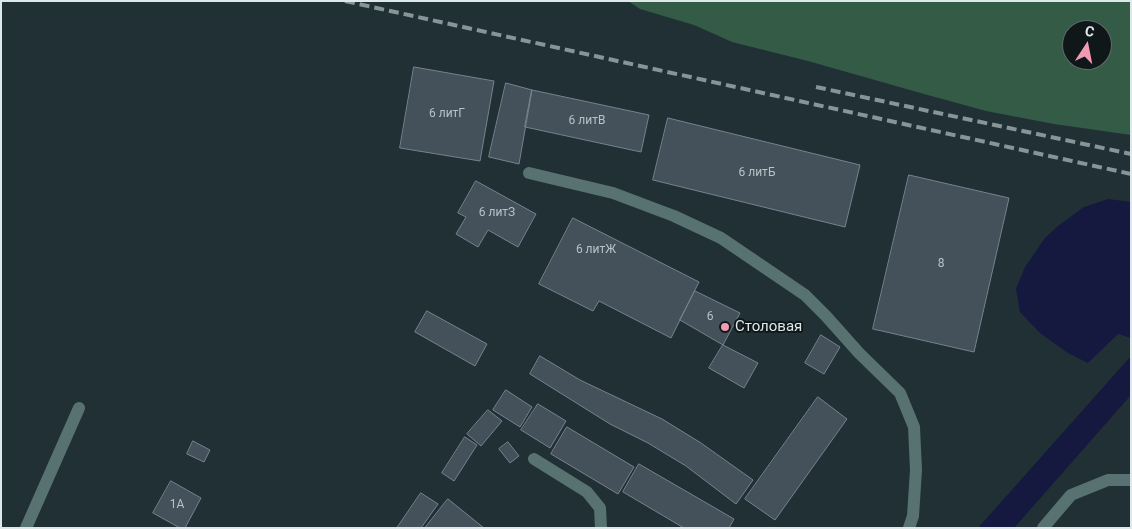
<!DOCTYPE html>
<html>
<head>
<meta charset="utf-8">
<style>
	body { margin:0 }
	#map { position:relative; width:1132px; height:529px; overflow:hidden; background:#203035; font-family:Roboto,sans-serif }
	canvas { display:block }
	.frame { position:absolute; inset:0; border:2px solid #dee8eb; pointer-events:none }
	.north { position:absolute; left:1062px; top:20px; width:50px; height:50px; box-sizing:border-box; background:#101719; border:1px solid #626b6d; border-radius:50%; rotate:11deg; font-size:14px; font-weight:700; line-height:20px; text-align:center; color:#dee8eb }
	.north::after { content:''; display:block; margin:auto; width:18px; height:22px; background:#f19ab2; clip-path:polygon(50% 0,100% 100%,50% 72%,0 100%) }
</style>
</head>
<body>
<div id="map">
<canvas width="1132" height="529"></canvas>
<div class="frame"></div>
<div class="north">С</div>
</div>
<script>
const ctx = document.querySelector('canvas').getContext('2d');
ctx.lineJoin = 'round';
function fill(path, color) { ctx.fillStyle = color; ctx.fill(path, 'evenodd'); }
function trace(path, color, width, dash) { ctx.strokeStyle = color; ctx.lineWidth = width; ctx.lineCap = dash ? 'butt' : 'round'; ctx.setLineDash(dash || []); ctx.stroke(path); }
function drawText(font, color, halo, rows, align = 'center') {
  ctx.font = font + ' Roboto,sans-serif'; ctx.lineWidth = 4; ctx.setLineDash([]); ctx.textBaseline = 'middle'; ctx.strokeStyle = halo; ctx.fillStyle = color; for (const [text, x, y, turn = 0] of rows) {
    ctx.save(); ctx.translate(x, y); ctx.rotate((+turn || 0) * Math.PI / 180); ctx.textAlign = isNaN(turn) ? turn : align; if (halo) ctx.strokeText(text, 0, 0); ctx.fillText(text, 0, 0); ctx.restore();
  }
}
fill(new Path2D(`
	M 628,1 L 1131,1 L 1131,135 L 1054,124 L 986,111 L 924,94 L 808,61 L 732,42 L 694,25 L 640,9 ZM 1072,30 L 1102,30 L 1102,60 L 1072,60 Z`), '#335b46');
fill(new Path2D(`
	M 1108,199 L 1131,202 L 1131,338 L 1118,334 L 1088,363 L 1068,353 L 1040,333 L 1020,312 L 1016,289 L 1025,267 L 1045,238 L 1058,226 L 1084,207 Z
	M 1131,356 L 1131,395 L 1014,528 L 978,528 Z`), '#15193f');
const building = new Path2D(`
	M 414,67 L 494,81 L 480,161 L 400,148 Z
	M 506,83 L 532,90 L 519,164 L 489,157 Z
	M 532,90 L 649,115 L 641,152 L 525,127 Z
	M 668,118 L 860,165 L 845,227 L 653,180 Z
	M 909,175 L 1009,198 L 974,352 L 873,329 Z
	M 476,181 L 536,214 L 518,247 L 488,230 L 478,247 L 456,234 L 466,217 L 458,213 Z
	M 573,218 L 699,282 L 671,338 L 599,301 L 593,311 L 539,284 Z
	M 695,291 L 740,313 L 723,345 L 680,320 Z
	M 427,311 L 487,344 L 475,366 L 415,332 Z
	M 821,335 L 840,347 L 824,374 L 805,363 Z
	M 723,345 L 758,363 L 744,388 L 709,368 Z
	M 540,356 L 580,380 L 662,419 L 701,443 L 753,480 L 736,504 L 686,466 L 648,443 L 610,424 L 530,374 Z
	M 506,390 L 532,407 L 520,427 L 493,410 Z
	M 818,397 L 847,419 L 775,520 L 745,499 Z
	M 538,404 L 566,421 L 550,448 L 521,430 Z
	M 488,410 L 502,421 L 481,446 L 467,434 Z
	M 567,427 L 634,467 L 618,494 L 551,454 Z
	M 465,437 L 477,445 L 454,481 L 442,473 Z
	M 193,441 L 210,450 L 204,462 L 187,454 Z
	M 508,442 L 519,456 L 510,463 L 499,449 Z
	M 639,464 L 734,519 L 729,528 L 684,528 L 623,492 Z
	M 171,481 L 201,498 L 185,528 L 180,528 L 153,513 Z
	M 421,493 L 438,504 L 421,528 L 397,528 Z
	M 448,499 L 484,528 L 425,528 Z`);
fill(building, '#44505a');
trace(building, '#76838e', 1);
trace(new Path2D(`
	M 529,173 L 613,193 L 674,216 L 721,238 L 805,295 L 826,316 L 859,353 L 900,393 L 914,427 L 916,470 L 913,516 L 909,528
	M 534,459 L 587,492 L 600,508 L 601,528
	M 26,528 L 79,408
	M 1043,528 L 1071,495 L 1108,480 L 1131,480`), '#577270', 12);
trace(new Path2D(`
	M 345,1 L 1131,174
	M 816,87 L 1131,154`), '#879498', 4, [10, 5]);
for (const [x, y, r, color] of [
	[725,327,5,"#f19ab2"]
]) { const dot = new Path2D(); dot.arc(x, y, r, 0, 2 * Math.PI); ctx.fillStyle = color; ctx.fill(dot); trace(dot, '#101719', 2); }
drawText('12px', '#b8c2c7', null, [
	["6 литГ",447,114],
	["6 литВ",587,121],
	["6 литБ",757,173],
	["6 литЗ",497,213],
	["6 литЖ",596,250],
	["8",941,264],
	["6",710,317],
	["1А",177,505]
]);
drawText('15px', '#dee8eb', '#101719', [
	["Столовая",735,327]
], 'left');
</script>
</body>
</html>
